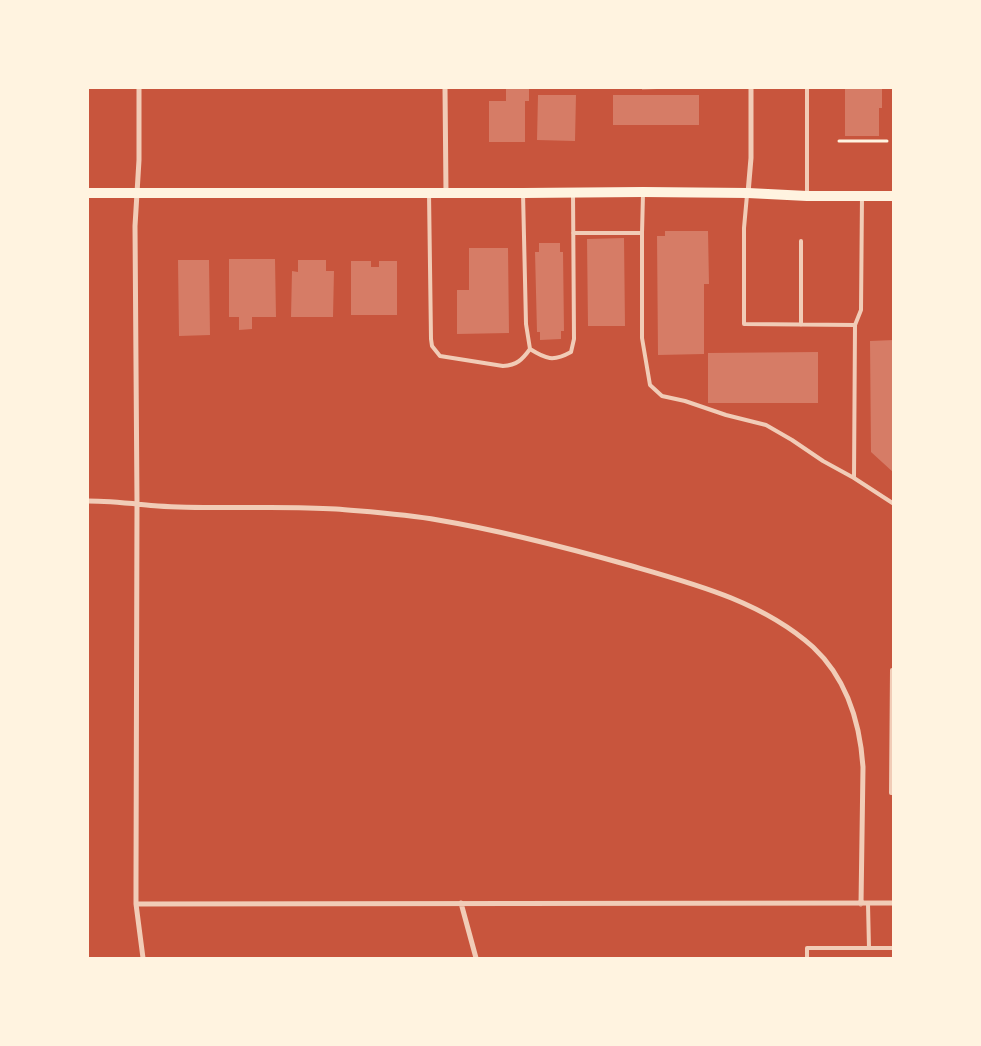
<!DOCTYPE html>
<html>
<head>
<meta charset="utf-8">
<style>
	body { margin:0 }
	#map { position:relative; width:981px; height:1046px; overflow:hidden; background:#c8553d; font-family:Montserrat,sans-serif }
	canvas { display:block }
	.frame { position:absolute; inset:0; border:89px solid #fff3e0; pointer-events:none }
</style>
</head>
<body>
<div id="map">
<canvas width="981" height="1046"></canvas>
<div class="frame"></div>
</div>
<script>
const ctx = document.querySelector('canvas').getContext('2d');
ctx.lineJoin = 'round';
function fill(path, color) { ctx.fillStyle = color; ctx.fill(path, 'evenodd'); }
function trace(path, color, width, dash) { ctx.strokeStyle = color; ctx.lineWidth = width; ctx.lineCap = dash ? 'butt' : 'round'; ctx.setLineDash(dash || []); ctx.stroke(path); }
fill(new Path2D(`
	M 529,88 L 529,101 L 525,101 L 525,142 L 489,142 L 489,101 L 506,101 L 506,89 Z
	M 642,88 L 657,88 L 657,89 L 642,90 Z
	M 845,88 L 882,88 L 882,108 L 879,108 L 879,136 L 845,136 Z
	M 538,95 L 576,95 L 575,141 L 537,140 Z
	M 613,95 L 699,95 L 699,125 L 613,125 Z
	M 665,231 L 708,231 L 709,284 L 704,284 L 704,354 L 658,355 L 657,236 L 665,236 Z
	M 624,238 L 625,326 L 588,326 L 587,239 Z
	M 539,243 L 560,243 L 560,252 L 563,252 L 564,331 L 561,331 L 561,339 L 540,340 L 540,332 L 537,332 L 535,252 L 539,252 Z
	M 469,248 L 508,248 L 509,333 L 457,334 L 457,290 L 469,290 Z
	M 229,259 L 275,259 L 276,317 L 252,317 L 252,329 L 239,330 L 239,317 L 229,317 Z
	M 178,260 L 209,260 L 210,335 L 179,336 Z
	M 298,260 L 326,260 L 326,271 L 334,271 L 333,317 L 291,317 L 292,271 L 298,272 Z
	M 351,261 L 371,261 L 371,267 L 379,267 L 379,261 L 397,261 L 397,315 L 351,315 Z
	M 894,340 L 894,473 L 871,452 L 870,341 Z
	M 818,352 L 818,403 L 708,403 L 708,353 Z`), '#d67c66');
trace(new Path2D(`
	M 839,141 L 887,141`), '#fff3e0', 3);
trace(new Path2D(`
	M 807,88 L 807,195
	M 429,193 L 431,339 L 432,346 L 440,356 L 503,366 C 517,365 522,360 530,349
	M 523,193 L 526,324 L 530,349 C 546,359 553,362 571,352 L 574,339 L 573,193
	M 747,195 L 744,228 L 744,324 L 855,325
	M 862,196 L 861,310 L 855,325 L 854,478 L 894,504
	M 573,233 L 642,233 L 643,194
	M 642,233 L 642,338 L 650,385 L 662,396 L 685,401 L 726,415 L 766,425 L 792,440 L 823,461 L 854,478
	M 801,241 L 801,325
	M 894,670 L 892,670 L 891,793 L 894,793
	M 868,904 L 869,948
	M 807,958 L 807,948 L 894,948`), '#f1ccb7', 4);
trace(new Path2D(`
	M 139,88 L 139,160 L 135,226 L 137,503 L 136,880 L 136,904 L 143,958
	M 445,88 L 446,193
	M 748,193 L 751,158 L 751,88
	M 88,501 C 112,501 135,504 158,506 C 217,510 277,505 336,509 C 370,512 405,514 438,520 C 504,531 568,548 632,566 C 695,584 763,602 813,647 C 846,678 860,722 863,767 L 861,904
	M 461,903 L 476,958
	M 136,904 L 894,903`), '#f1ccb7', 5);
trace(new Path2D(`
	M 88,193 L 523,193 L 643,192 L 748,193 L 807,196 L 894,196`), '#fff3e0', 10);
</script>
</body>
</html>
